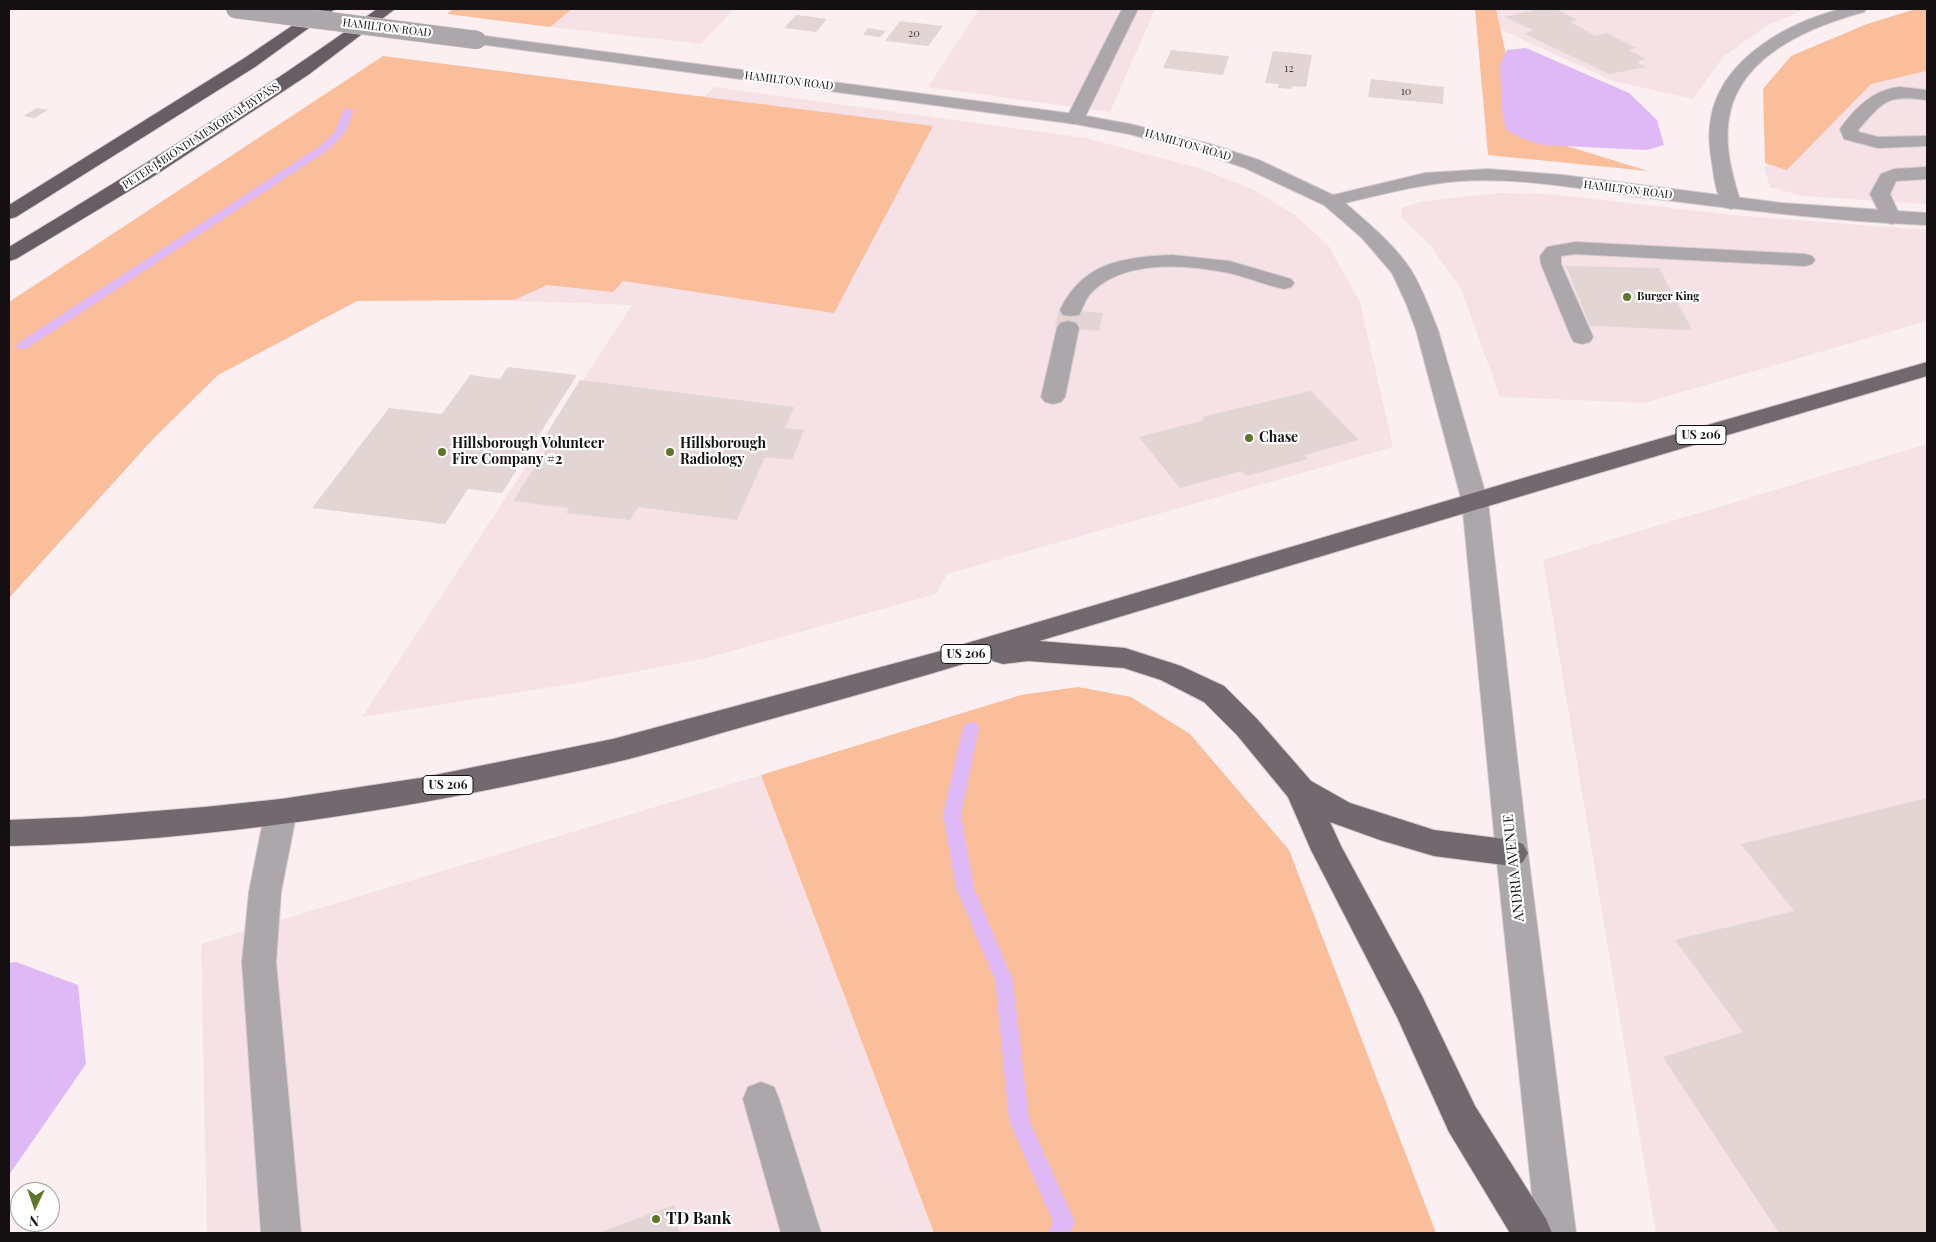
<!DOCTYPE html>
<html>
<head>
<meta charset="utf-8">
<style>
	body { margin:0 }
	#map { position:relative; width:1936px; height:1242px; overflow:hidden; background:#fceff2; font-family:"Playfair Display",serif }
	canvas { display:block }
	.frame { position:absolute; inset:0; border:10px solid #141011; pointer-events:none }
	.north { position:absolute; left:10px; top:1182px; width:50px; height:50px; box-sizing:border-box; background:#fff; border:1px solid #a19fa0; border-radius:50%; rotate:183deg; font-size:14px; font-weight:700; line-height:20px; text-align:center; color:#141011 }
	.north::after { content:''; display:block; margin:auto; width:18px; height:22px; background:#5c762a; clip-path:polygon(50% 0,100% 100%,50% 72%,0 100%) }
</style>
</head>
<body>
<div id="map">
<canvas width="1936" height="1242"></canvas>
<div class="frame"></div>
<div class="north">N</div>
</div>
<script>
const ctx = document.querySelector('canvas').getContext('2d');
ctx.lineJoin = 'round';
function fill(path, color) { ctx.fillStyle = color; ctx.fill(path, 'evenodd'); }
function trace(path, color, width, dash) { ctx.strokeStyle = color; ctx.lineWidth = width; ctx.lineCap = dash ? 'butt' : 'round'; ctx.setLineDash(dash || []); ctx.stroke(path); }
function drawText(font, color, halo, rows, align = 'center') {
  ctx.font = font + ' "Playfair Display",serif'; ctx.lineWidth = 4.5; ctx.setLineDash([]); ctx.textBaseline = 'middle'; ctx.strokeStyle = halo; ctx.fillStyle = color; for (const [text, x, y, turn = 0] of rows) {
    ctx.save(); ctx.translate(x, y); ctx.rotate((+turn || 0) * Math.PI / 180); ctx.textAlign = isNaN(turn) ? turn : align; if (halo) ctx.strokeText(text, 0, 0); ctx.fillText(text, 0, 0); ctx.restore();
  }
}
fill(new Path2D(`
	M 572,9 L 734,9 L 701,44 L 550,27 Z
	M 979,9 L 1155,9 L 1110,112 L 928,87 Z
	M 1493,9 L 1806,9 L 1766,26 L 1723,57 L 1693,99 L 1613,81 L 1493,26 Z
	M 1927,56 L 1927,204 L 1802,196 L 1770,187 L 1764,167 L 1872,72 Z
	M 714,87 L 1086,138 L 1202,169 L 1252,189 L 1295,215 L 1328,245 L 1360,302 L 1393,447 L 947,574 L 936,594 L 707,658 L 577,683 L 362,717 L 632,305 L 513,301 Z
	M 1501,193 L 1550,194 L 1733,215 L 1927,230 L 1927,321 L 1644,403 L 1500,397 L 1461,289 L 1430,245 L 1401,217 L 1401,208 L 1423,201 Z
	M 1927,444 L 1927,1233 L 1656,1233 L 1543,560 Z
	M 761,775 L 934,1233 L 207,1233 L 201,944 Z`), '#f5e1e6');
fill(new Path2D(`
	M 453,9 L 572,9 L 550,27 L 447,14 Z
	M 1475,9 L 1496,9 L 1511,78 L 1518,131 L 1648,171 L 1488,155 Z
	M 1916,9 L 1927,9 L 1926,71 L 1871,84 L 1787,170 L 1765,163 L 1763,89 L 1791,56 L 1867,24 Z
	M 383,56 L 933,126 L 834,313 L 623,281 L 613,292 L 547,285 L 514,300 L 357,301 L 218,375 L 153,439 L 9,598 L 9,302 Z
	M 1078,687 L 1131,697 L 1190,734 L 1289,850 L 1436,1233 L 934,1233 L 761,775 L 1021,695 Z`), '#fabe9b');
fill(new Path2D(`
	M 1526,48 L 1629,93 L 1657,120 L 1664,145 L 1647,150 L 1542,145 L 1521,138 L 1506,130 L 1502,110 L 1500,65 L 1507,50 Z
	M 16,962 L 78,985 L 86,1064 L 9,1175 L 9,963 Z`), '#dfb9f5');
fill(new Path2D(`
	M 348,108 L 353,111 L 345,133 L 328,150 L 26,349 L 18,349 L 16,346 L 18,343 L 320,146 L 335,132 L 343,111 Z
	M 971,722 L 977,724 L 979,728 L 961,815 L 974,888 L 1013,980 L 1029,1120 L 1075,1222 L 1070,1233 L 1048,1233 L 1053,1222 L 1009,1120 L 995,980 L 956,888 L 943,815 L 963,728 L 965,724 Z`), '#dfb9f5');
fill(new Path2D(`
	M 1540,9 L 1556,9 L 1578,20 L 1570,22 L 1596,36 L 1606,33 L 1637,48 L 1629,50 L 1646,59 L 1636,62 L 1646,67 L 1609,74 L 1525,34 L 1533,30 L 1505,17 Z
	M 796,15 L 827,19 L 816,32 L 784,28 Z
	M 900,21 L 943,26 L 928,46 L 885,41 Z
	M 868,28 L 886,31 L 880,37 L 863,35 Z
	M 1171,50 L 1229,56 L 1223,75 L 1163,68 Z
	M 1273,51 L 1312,55 L 1306,87 L 1292,86 L 1291,89 L 1278,88 L 1279,84 L 1265,83 Z
	M 1371,79 L 1444,87 L 1443,104 L 1368,97 Z
	M 37,108 L 48,110 L 34,118 L 23,116 Z
	M 1566,266 L 1659,268 L 1692,330 L 1590,326 Z
	M 1059,309 L 1103,313 L 1099,331 L 1055,327 Z
	M 508,367 L 577,375 L 502,493 L 468,489 L 445,524 L 312,508 L 389,408 L 442,414 L 470,375 L 500,379 Z
	M 580,380 L 794,407 L 785,428 L 804,430 L 792,460 L 765,457 L 737,520 L 638,507 L 630,520 L 566,513 L 569,508 L 513,501 L 547,448 L 539,446 Z
	M 1311,391 L 1359,440 L 1304,455 L 1308,459 L 1246,476 L 1242,471 L 1180,488 L 1139,437 L 1204,420 L 1202,417 Z
	M 1927,798 L 1927,1233 L 1779,1233 L 1663,1057 L 1743,1032 L 1675,940 L 1794,911 L 1741,844 Z
	M 674,1205 L 679,1233 L 598,1233 Z`), '#e2d5d3');
const service = new Path2D(`
	M 1122,9 L 1138,9 L 1084,119 L 1081,123 L 1075,124 L 1069,123 L 1066,119 Z
	M 1841,9 L 1866,9 L 1864,12 C 1812,26 1743,54 1730,113 C 1723,143 1732,175 1741,203 L 1738,207 L 1731,209 L 1724,207 C 1716,195 1714,177 1712,163 C 1709,147 1708,129 1712,113 C 1725,57 1789,22 1841,9 Z
	M 1899,87 L 1927,90 L 1927,100 C 1886,95 1885,100 1858,130 L 1859,132 L 1878,137 L 1927,136 L 1927,146 L 1878,148 L 1844,139 L 1840,129 C 1855,108 1873,90 1899,87 Z
	M 1927,167 L 1927,179 L 1896,181 L 1890,194 L 1901,218 L 1898,222 L 1891,224 L 1884,222 L 1870,194 L 1881,174 L 1894,169 Z
	M 1575,242 L 1805,254 L 1812,256 L 1815,260 L 1812,264 L 1805,266 L 1575,254 L 1561,256 L 1561,264 L 1593,337 L 1590,342 L 1582,344 L 1574,342 L 1571,337 L 1541,264 L 1540,256 L 1547,247 Z
	M 1172,255 L 1229,261 L 1291,279 L 1294,283 L 1291,287 L 1284,289 C 1265,285 1247,277 1229,273 C 1186,264 1122,259 1090,294 C 1085,300 1083,308 1079,315 L 1071,316 L 1063,315 L 1060,310 C 1083,262 1124,257 1172,255 Z
	M 1068,321 L 1076,323 L 1079,328 L 1065,397 L 1061,402 L 1053,404 L 1045,402 L 1041,397 L 1057,328 L 1060,323 Z
	M 281,799 L 292,802 L 297,811 L 281,892 L 276,962 L 301,1233 L 261,1233 L 242,962 L 249,892 L 265,811 L 270,802 Z
	M 761,1082 L 774,1087 L 779,1099 L 821,1233 L 781,1233 L 743,1099 L 748,1087 Z`);
const tertiary = new Path2D(`
	M 477,35 L 1075,114 L 1130,124 L 1210,144 L 1259,160 L 1333,195 L 1425,173 L 1488,169 L 1563,175 L 1782,203 L 1927,213 L 1927,225 C 1831,221 1736,209 1641,197 C 1581,189 1521,177 1460,181 C 1421,184 1383,194 1345,203 C 1368,223 1394,244 1411,270 C 1422,288 1430,310 1438,330 L 1488,502 L 1528,853 L 1576,1233 L 1536,1233 L 1496,853 L 1462,502 L 1416,330 L 1406,303 L 1392,273 L 1362,238 L 1324,205 L 1245,168 L 1198,152 L 1129,134 L 1075,124 L 471,43 L 469,40 L 471,37 Z`);
const primary = new Path2D(`
	M 1927,362 L 1927,376 L 1555,486 L 1039,641 L 1125,648 L 1181,666 L 1224,686 L 1257,719 L 1311,781 L 1350,803 L 1434,830 L 1512,840 L 1523,844 L 1528,853 L 1523,862 L 1512,866 L 1434,856 L 1380,840 L 1330,822 L 1341,846 L 1422,996 L 1475,1106 L 1546,1219 L 1552,1233 L 1510,1233 L 1449,1132 L 1397,1017 L 1311,850 L 1288,797 L 1237,735 L 1204,702 L 1161,680 L 1124,668 L 1028,661 L 1003,664 L 993,661 L 990,656 C 911,680 832,702 753,724 C 706,737 659,752 612,763 C 415,809 211,841 9,846 L 9,820 L 82,817 L 205,807 L 281,799 L 420,778 L 613,739 L 937,652 L 1537,474 Z`);
const trunk = new Path2D(`
	M 317,9 L 335,9 L 255,67 L 16,217 L 9,219 L 9,205 L 243,59 Z
	M 377,9 L 395,9 L 308,75 L 154,176 L 16,259 L 9,261 L 9,247 C 135,171 258,95 377,9 Z`);
trace(service, '#d7cbce', 2);
trace(tertiary, '#d7cbce', 2);
trace(primary, '#d7cbce', 2);
trace(trunk, '#d7cbce', 2);
fill(service, '#aba7aa');
fill(tertiary, '#aba7aa');
fill(primary, '#71696e');
fill(trunk, '#665e64');
const tertiaryBridge = new Path2D(`
	M 235,9 L 477,40`);
trace(tertiaryBridge, '#d7cbce', 19, []);
trace(tertiaryBridge, '#aba7aa', 18);
for (const [x, y, r, color] of [
	[1627,297,5,"#5c762a"],
	[1249,438,5,"#5c762a"],
	[442,452,5,"#5c762a"],
	[670,452,5,"#5c762a"],
	[656,1219,5,"#5c762a"]
]) { const dot = new Path2D(); dot.arc(x, y, r, 0, 2 * Math.PI); ctx.fillStyle = color; ctx.fill(dot); trace(dot, '#fff', 2); }
drawText('11px', '#141011', '#fff', [
	["HAMILTON ROAD",387,28,7],
	["HAMILTON ROAD",789,81,7],
	["PETER J. BIONDI MEMORIAL BYPASS",201,136,-33],
	["HAMILTON ROAD",1188,145,16],
	["HAMILTON ROAD",1628,190,7]
]);
drawText('11px', '#484142', null, [
	["20",914,34],
	["12",1289,69],
	["10",1406,92]
]);
drawText('bold 11px', '#141011', '#fff', [
	["Burger King",1637,297]
], 'left');
for (const [x, y, w] of [
	[1701,435,50],
	[966,654,50],
	[448,785,50]
]) { const box = new Path2D(); box.roundRect(x - w / 2, y - 9.5, w, 19, 4); ctx.fillStyle = '#fff'; ctx.fill(box); trace(box, '#141011', 1); }
drawText('bold 12px', '#141011', null, [
	["US 206",1701,435],
	["US 206",966,654],
	["US 206",448,785]
]);
drawText('bold 14px', '#141011', '#fff', [
	["Chase",1259,438],
	["Hillsborough Volunteer",452,444],
	["Fire Company #2",452,460],
	["Hillsborough",680,444],
	["Radiology",680,460]
], 'left');
drawText('14px', '#141011', '#fff', [
	["ANDRIA AVENUE",1514,868,-96]
]);
drawText('bold 16px', '#141011', '#fff', [
	["TD Bank",666,1219]
], 'left');
</script>
</body>
</html>
